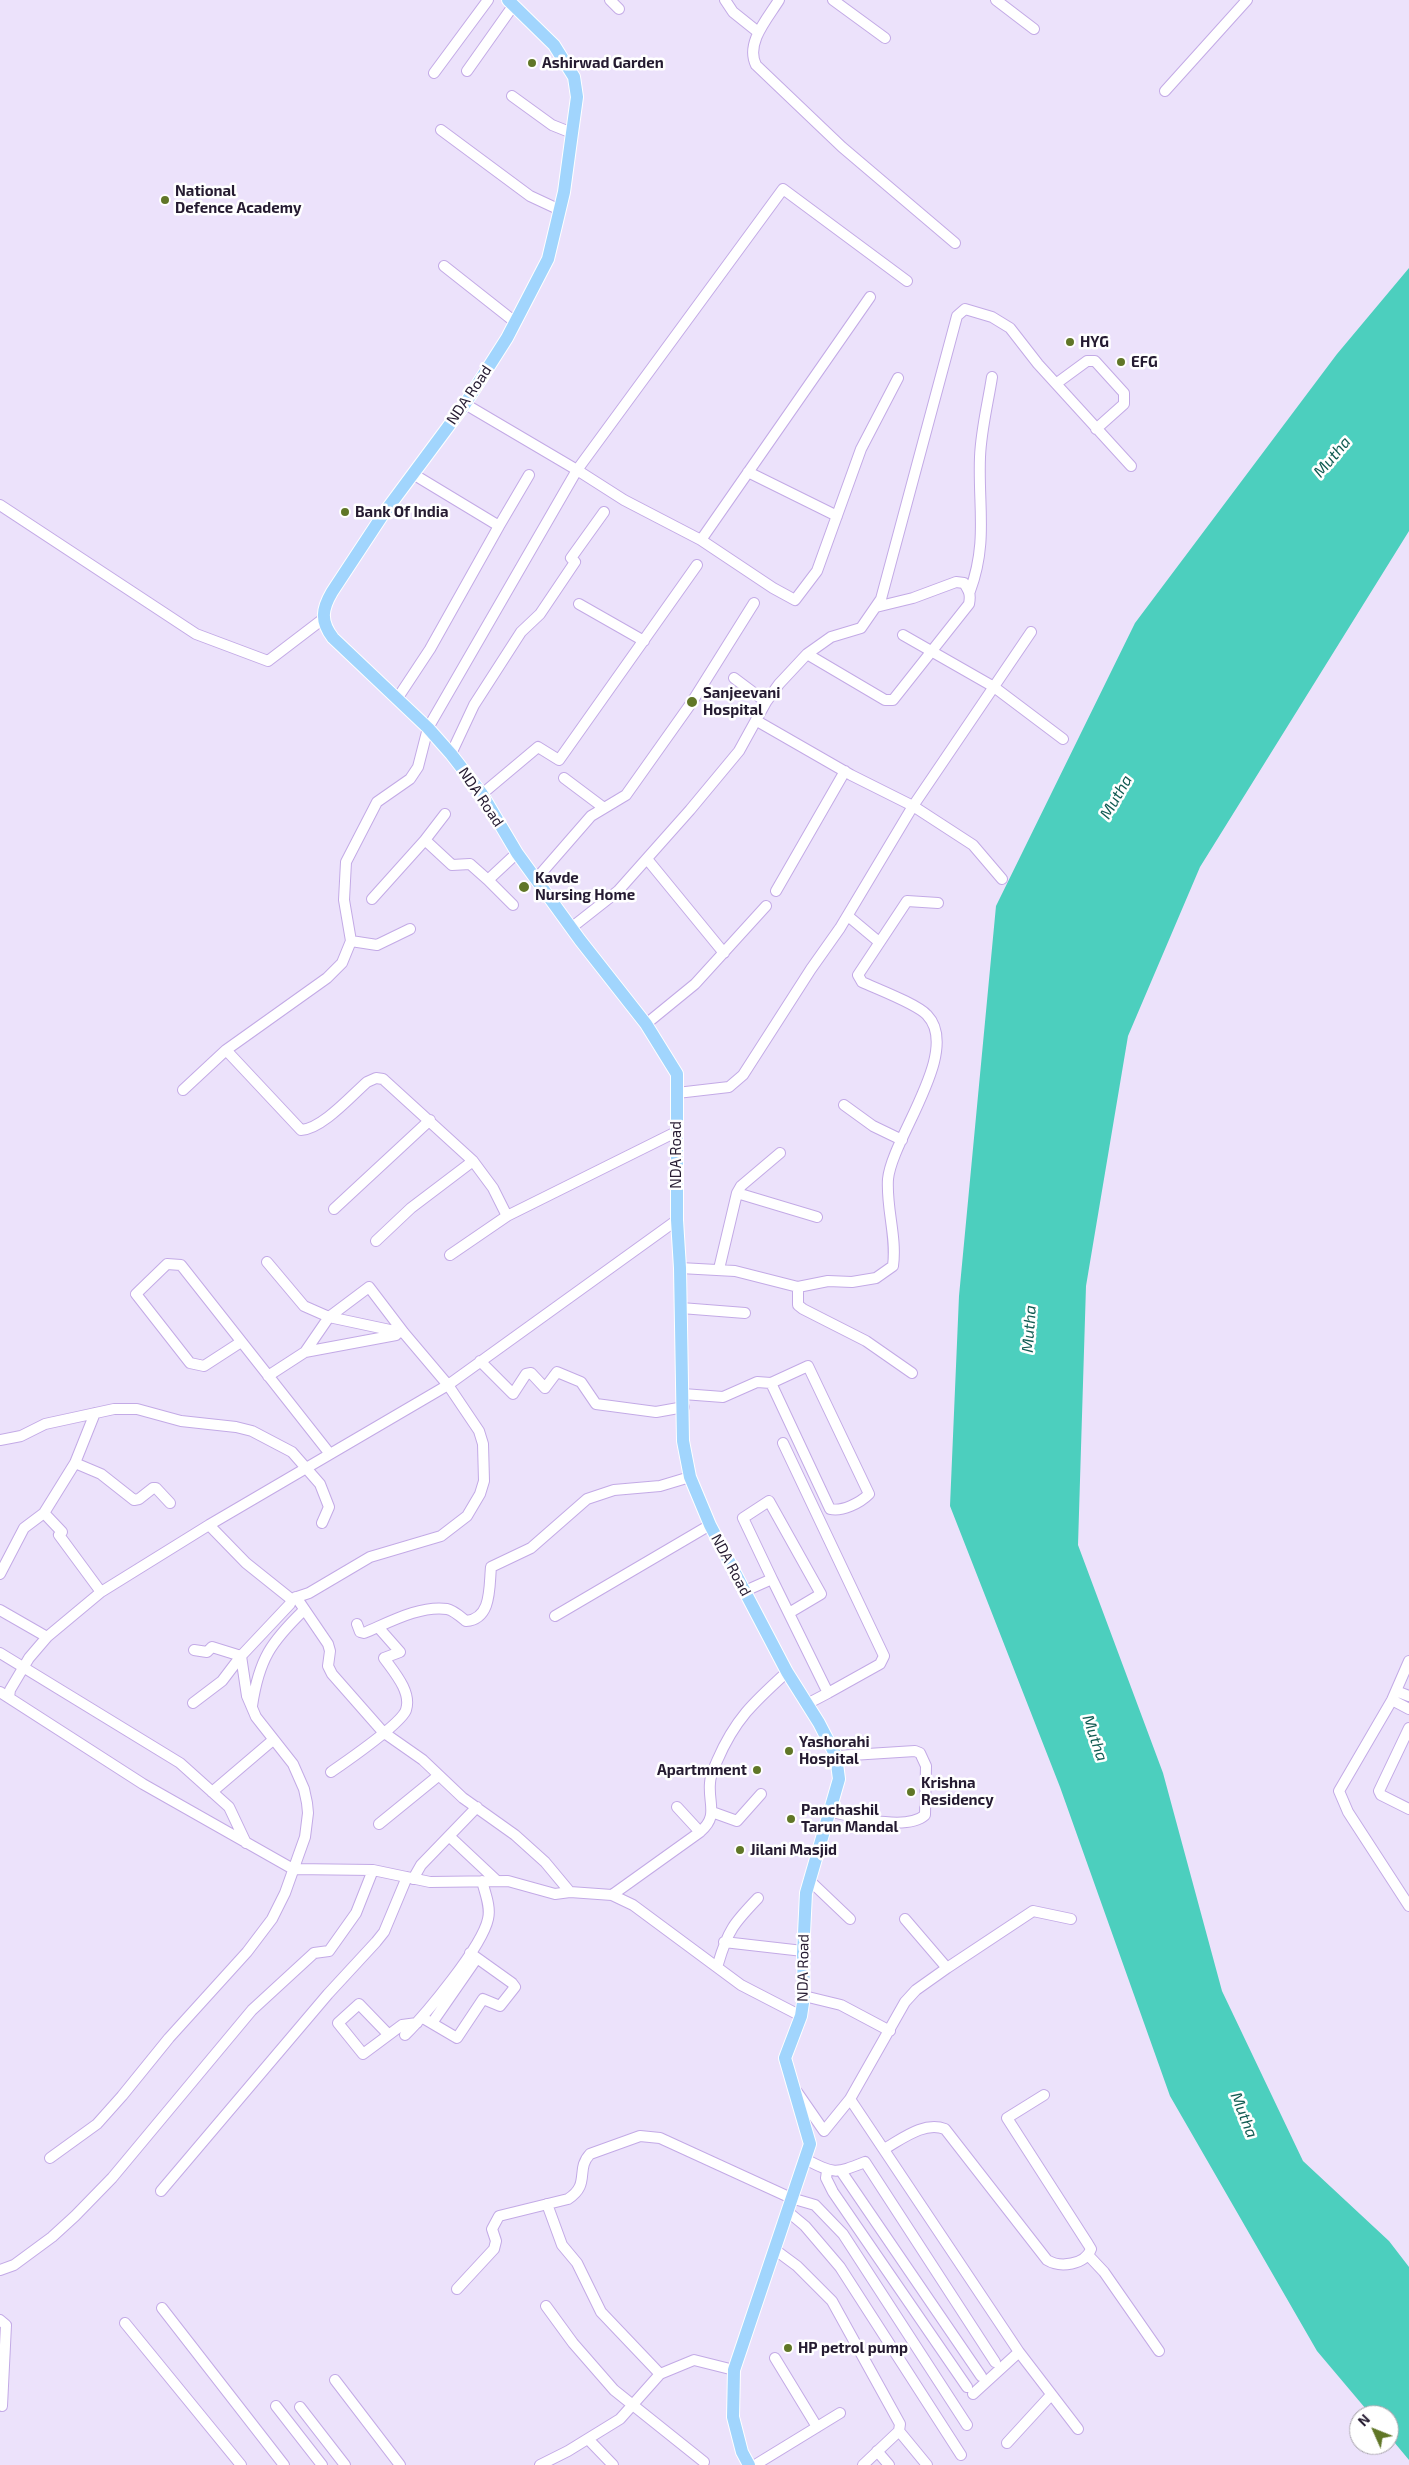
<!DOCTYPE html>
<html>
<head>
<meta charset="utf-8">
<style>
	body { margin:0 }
	#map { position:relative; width:1409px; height:2465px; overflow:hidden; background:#ece2fb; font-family:"Exo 2",sans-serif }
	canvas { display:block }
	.north { position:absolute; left:1349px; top:2405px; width:50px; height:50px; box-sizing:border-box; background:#fff; border:1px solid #a8a4ad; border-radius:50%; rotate:314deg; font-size:14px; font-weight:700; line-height:20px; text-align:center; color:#251b31 }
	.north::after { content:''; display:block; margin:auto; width:18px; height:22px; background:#607627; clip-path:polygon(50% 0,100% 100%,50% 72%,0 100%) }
</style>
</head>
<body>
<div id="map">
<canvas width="1409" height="2465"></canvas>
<div class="north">N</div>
</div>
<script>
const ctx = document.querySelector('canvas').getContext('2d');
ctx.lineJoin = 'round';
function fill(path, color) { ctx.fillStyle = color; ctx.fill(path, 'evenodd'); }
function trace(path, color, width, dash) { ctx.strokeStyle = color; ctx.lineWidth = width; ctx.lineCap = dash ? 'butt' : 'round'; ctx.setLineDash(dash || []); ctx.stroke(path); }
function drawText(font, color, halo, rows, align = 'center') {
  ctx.font = font + ' "Exo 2",sans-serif'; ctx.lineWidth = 5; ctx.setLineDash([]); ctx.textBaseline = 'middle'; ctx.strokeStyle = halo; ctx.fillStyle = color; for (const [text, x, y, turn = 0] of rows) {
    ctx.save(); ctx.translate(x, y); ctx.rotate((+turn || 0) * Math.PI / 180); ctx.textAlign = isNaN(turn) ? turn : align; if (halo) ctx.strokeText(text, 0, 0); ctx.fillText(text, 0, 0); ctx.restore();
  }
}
fill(new Path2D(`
	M 1409,268 L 1409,531 L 1200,867 L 1128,1036 L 1086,1286 L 1078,1545 L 1163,1773 L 1222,1991 L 1303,2161 L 1389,2241 L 1409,2267 L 1409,2460 L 1389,2436 L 1389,2415 L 1371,2415 L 1317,2351 L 1170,2096 L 1060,1787 L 950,1506 L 959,1296 L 996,906 L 1135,623 L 1337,354 Z`), '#4ccfbe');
const minor = new Path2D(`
	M 610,0 L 619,9
	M 725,0 L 733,12 L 758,32
	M 779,0 C 768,18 745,43 756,65 L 842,147 L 955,243
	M 833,0 L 885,38
	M 996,0 L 1034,29
	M 467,71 L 513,6
	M 434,73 L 488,0
	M 1165,91 L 1247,0
	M 512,96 L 552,125 L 572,133
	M 441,130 L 530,196 L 560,210
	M 444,266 L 515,322
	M 1057,383 L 1087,361 L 1095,361 L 1124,393 L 1124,404 L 1096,429
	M 465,404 L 577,470 L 783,189 L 907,281
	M 748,472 L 837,516
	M 0,505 L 196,634 L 268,661 L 323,619
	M 499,526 L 529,475
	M 701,540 L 870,297
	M 970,591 C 988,542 978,506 980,457 C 981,430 988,403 992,377
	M 579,604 L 644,641
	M 903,635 L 994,687 L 1063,739
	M 807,654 L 885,700 L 893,700 L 969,604 C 971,594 969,591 964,583 L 956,582 L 913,598 L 876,607
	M 734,678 L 766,702
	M 397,699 L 430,649 L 499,526 L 413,474
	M 757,721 L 851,775 L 913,806 L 973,845 L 1002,879
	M 451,754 L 474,705 L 521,632 L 540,614 L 575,562 L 571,558 L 604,512
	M 564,778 L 604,808
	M 482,794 L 538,747 L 559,760 L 697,565
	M 425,840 L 445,814
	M 647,859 L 724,953
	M 537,878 L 591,816 L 626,795 L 692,702 L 754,603
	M 776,891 L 845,771
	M 372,899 L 425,840 L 452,865 L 470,864 L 488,880
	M 513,905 L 488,880 L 517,853
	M 848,916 L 879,942
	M 571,928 L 618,891 L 690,810 L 739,751 L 766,702 L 779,684 L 807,654 L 831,637 L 861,628 L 881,599 L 957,316 L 965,309 L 992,317 L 1010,328 L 1038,364 L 1131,466
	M 351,941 L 377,945 L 410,929
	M 646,1024 L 695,984 L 766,906
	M 183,1090 L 226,1050
	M 677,1093 L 729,1087 L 743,1075 L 811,969 L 840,928 L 913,806 L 1031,632
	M 844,1105 L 873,1126 L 902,1140
	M 676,1132 L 507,1216 L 493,1188 L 473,1161 L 383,1079 L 376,1078 L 367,1082 C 351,1096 322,1129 301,1130 L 226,1050 L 327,978 L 342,963 L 351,941 L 344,900 L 346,862 L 377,802 L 410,779 L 418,767 L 428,728 L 577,470 L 624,500 L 701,540 L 773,588 L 795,600 L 817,571 L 861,449 L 898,378
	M 737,1193 L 817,1217
	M 334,1209 L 430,1120
	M 376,1241 L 411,1208 L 473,1161
	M 450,1255 L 507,1216
	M 267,1262 L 304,1306 L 329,1317 L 404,1333
	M 680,1268 L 735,1271 L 798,1287 L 828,1281 L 852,1282 L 876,1278 L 893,1266 C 897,1237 886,1208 888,1179 C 892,1138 962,1051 927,1015 C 917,1004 877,989 862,982 L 858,975 L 907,901 L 938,903
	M 719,1269 L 737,1193 L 741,1186 L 780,1153
	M 798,1287 L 798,1305 L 803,1309 L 866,1341 L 912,1373
	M 681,1308 L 745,1313
	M 241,1342 L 204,1366 L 190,1363 L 136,1294 L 167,1264 L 181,1265 L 330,1454
	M 480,1361 L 513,1394 L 526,1374 L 531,1373 L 545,1388 L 557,1372 L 581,1382 L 596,1404 L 656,1412 L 684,1407
	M 268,1376 L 305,1352 L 396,1335
	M 683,1394 L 723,1397 L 757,1382 L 771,1383 L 830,1509 C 842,1512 860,1503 869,1494 L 808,1366 L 771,1383
	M 0,1440 L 21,1436 L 45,1424 L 114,1409 L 137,1409 L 181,1421 L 236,1427 L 252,1431 L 292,1452 L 320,1484 L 329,1507 L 322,1523
	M 783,1443 L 884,1656 L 880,1664 L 828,1693
	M 75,1463 L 101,1474 L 134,1500 L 139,1499 L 153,1488 L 156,1488 L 170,1503
	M 44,1513 L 62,1532 L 59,1535 L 101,1592
	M 0,1574 L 24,1528 L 44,1513 L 75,1463 L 95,1413
	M 772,1579 L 743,1518 L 769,1501 L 821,1594 L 789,1613
	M 745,1591 L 772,1579 L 828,1693 L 807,1704
	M 296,1597 L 328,1644 L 330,1651 L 328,1666 L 332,1674 L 383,1732 L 423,1760 L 463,1798 L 515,1835 L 545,1862 L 570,1892
	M 291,1599 L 309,1593 L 370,1557 L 441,1536 L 467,1516 L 480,1494 L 484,1481 L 483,1444 L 479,1431 L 448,1385 L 404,1333 L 369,1287 L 329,1317 L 305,1352
	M 0,1610 L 47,1637
	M 555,1616 L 710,1525
	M 357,1624 L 360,1632 L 364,1633 C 388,1623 420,1605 447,1609 C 453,1610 461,1617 466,1621 C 492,1619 489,1587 491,1567 L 531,1548 L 587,1499 L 614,1490 L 660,1486 L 690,1477
	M 0,1653 L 180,1763 L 229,1807 L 246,1843
	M 1409,1661 L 1392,1700 L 1339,1791 L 1348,1812 L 1409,1906
	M 1396,1691 L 1409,1696
	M 0,1692 L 143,1784 L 293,1869 L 373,1870 L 430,1882 L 508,1881 L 555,1894 L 570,1892 L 612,1895 L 700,1832 C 719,1816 708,1804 710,1783 C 710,1776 714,1768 717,1761 C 735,1719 754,1702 787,1672
	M 9,1697 L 10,1690 L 29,1658 L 47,1637 L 101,1592 L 209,1525 L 448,1385 L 677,1220
	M 1392,1700 L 1409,1709
	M 193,1703 L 222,1681 L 241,1656 L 290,1604 L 291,1599 L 246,1563 L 209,1525
	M 252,1706 C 259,1659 271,1642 304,1610
	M 1409,1728 L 1379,1791 L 1381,1795 L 1409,1809
	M 331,1772 C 344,1763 401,1724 406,1710 C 412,1692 394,1672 384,1658 L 400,1652 L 378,1627
	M 212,1792 L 273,1740
	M 677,1807 L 700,1832
	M 828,1811 C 851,1816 906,1832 925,1815 L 926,1766 L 920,1753 L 915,1751 L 836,1756
	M 712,1812 L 737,1821 L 761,1794
	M 379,1824 L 438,1776
	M 449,1836 L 497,1881
	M 413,1879 L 421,1865 L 477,1807
	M 809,1880 L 850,1919
	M 612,1895 L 633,1905 L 741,1985 L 801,2016
	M 905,1919 L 947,1968
	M 1071,1919 L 1033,1911 L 947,1968 L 916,1990 L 905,2002 L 850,2099 L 1019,2352 L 1078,2429
	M 724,1942 L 803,1951
	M 718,1964 C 728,1930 734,1923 758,1898
	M 804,1996 L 841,2005 L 890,2031
	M 423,2018 L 457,2038 L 483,1999 L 500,2006 L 515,1987 L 512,1983 L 470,1953
	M 432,2023 L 477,1958
	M 388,2034 L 359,2004 L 338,2023 L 363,2054 L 402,2025 L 417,2023
	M 405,2035 C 426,2014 482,1947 488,1919 C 491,1907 485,1893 482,1881
	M 797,2092 L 824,2131 L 850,2099
	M 884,2149 C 902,2139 924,2121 945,2129 L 1047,2260 C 1060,2268 1085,2265 1091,2249 L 1088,2244 L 1007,2118 L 1044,2095
	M 50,2158 L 97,2124 L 122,2096 L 169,2038 L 247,1952 L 272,1919 L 285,1893 L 305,1837 L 308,1813 L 307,1803 L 304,1789 L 293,1764 L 256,1717 L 247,1696 L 241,1656 L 212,1647 L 207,1652 L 194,1650
	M 805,2159 C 834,2174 835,2174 865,2162 L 995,2362
	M 827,2171 L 826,2178 L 833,2192 L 967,2387
	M 841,2171 L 981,2376
	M 161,2191 L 328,1994 L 376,1942 L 384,1932 L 407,1877
	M 787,2211 L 805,2226 L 840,2267 L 961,2455
	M 774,2249 L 797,2266 L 832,2301 L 900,2424 L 899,2431 L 863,2465
	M 1088,2255 L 1104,2272 L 1159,2351
	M 0,2270 L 14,2265 L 52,2237 L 75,2216 L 112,2178 L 252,2010 L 314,1953 L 329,1951 L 356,1913 L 373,1870
	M 457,2289 L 494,2249 L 496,2241 L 492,2229 L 499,2216 L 568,2199 C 591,2184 575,2170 590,2154 L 640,2136 L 660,2138 L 791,2198 L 815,2205 L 843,2234 L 967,2425
	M 546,2306 L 573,2343 L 614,2390 L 704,2462
	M 162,2308 L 284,2465
	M 0,2320 L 6,2325 L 2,2406
	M 125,2323 L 241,2465
	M 775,2358 L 817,2427
	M 660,2374 L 694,2360 L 734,2370
	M 335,2380 L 400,2465
	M 973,2394 L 1019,2352
	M 276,2406 L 322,2465
	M 300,2407 L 345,2465
	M 899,2431 L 927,2465
	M 588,2439 L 613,2465
	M 1007,2443 L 1051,2395
	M 877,2451 L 889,2465
	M 540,2465 L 568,2451 L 620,2419 L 660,2374 L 601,2312 L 577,2263 L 562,2245 L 547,2204
	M 755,2465 L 840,2413`);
const major = new Path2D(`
	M 508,0 L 554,45 L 574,77 L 577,97 L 572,133 L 564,192 L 548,259 L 507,338 L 465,404 L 384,513 L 332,592 C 322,609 320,621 333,638 L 428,728 L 451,754 L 482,794 L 517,853 L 580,940 L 646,1024 L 677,1074 L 677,1220 L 680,1268 L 683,1441 L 690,1477 L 710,1525 L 787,1672 L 819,1723 L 836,1756 L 839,1779 L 806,1893 L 803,1954 L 804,1996 L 801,2016 L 785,2058 L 810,2144 L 734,2370 L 733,2417 L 742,2452 L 749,2465`);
trace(minor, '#c3aae6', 12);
trace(major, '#fff', 14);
trace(minor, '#fff', 10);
trace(major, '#a1d5fd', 12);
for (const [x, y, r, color] of [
	[532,63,5,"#607627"],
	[165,200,5,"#607627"],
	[1070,342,5,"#607627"],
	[1121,362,5,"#607627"],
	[345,512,5,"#607627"],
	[692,702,6,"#607627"],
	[524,887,6,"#607627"],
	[789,1751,5,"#607627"],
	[757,1770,5,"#607627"],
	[911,1792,5,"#607627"],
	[791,1819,5,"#607627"],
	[740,1850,5,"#607627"],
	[788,2348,5,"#607627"]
]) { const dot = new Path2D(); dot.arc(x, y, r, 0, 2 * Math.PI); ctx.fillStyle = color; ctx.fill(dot); trace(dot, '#fff', 2); }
drawText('bold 15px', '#251b31', '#fff', [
	["Ashirwad Garden",542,63],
	["National",175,191],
	["Defence Academy",175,208],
	["HYG",1080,342],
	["EFG",1131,362],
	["Bank Of India",355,512],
	["Sanjeevani",703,693],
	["Hospital",703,710],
	["Kavde",535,878],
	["Nursing Home",535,895],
	["Yashorahi",799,1742],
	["Hospital",799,1759],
	["Apartmment",747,1770,"right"],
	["Krishna",921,1783],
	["Residency",921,1800],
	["Panchashil",801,1810],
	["Tarun Mandal",801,1827],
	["Jilani Masjid",750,1850],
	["HP petrol pump",798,2348]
], 'left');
drawText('15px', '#251b31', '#fff', [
	["NDA Road",469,395,-56],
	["NDA Road",481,797,56],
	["NDA Road",676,1155,-90],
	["NDA Road",731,1565,62],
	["NDA Road",803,1968,-89]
]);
drawText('italic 16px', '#125c53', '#fff', [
	["Mutha",1332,457,-50],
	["Mutha",1116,797,-60],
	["Mutha",1029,1329,-86],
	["Mutha",1095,1738,71],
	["Mutha",1244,2115,68]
]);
</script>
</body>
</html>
